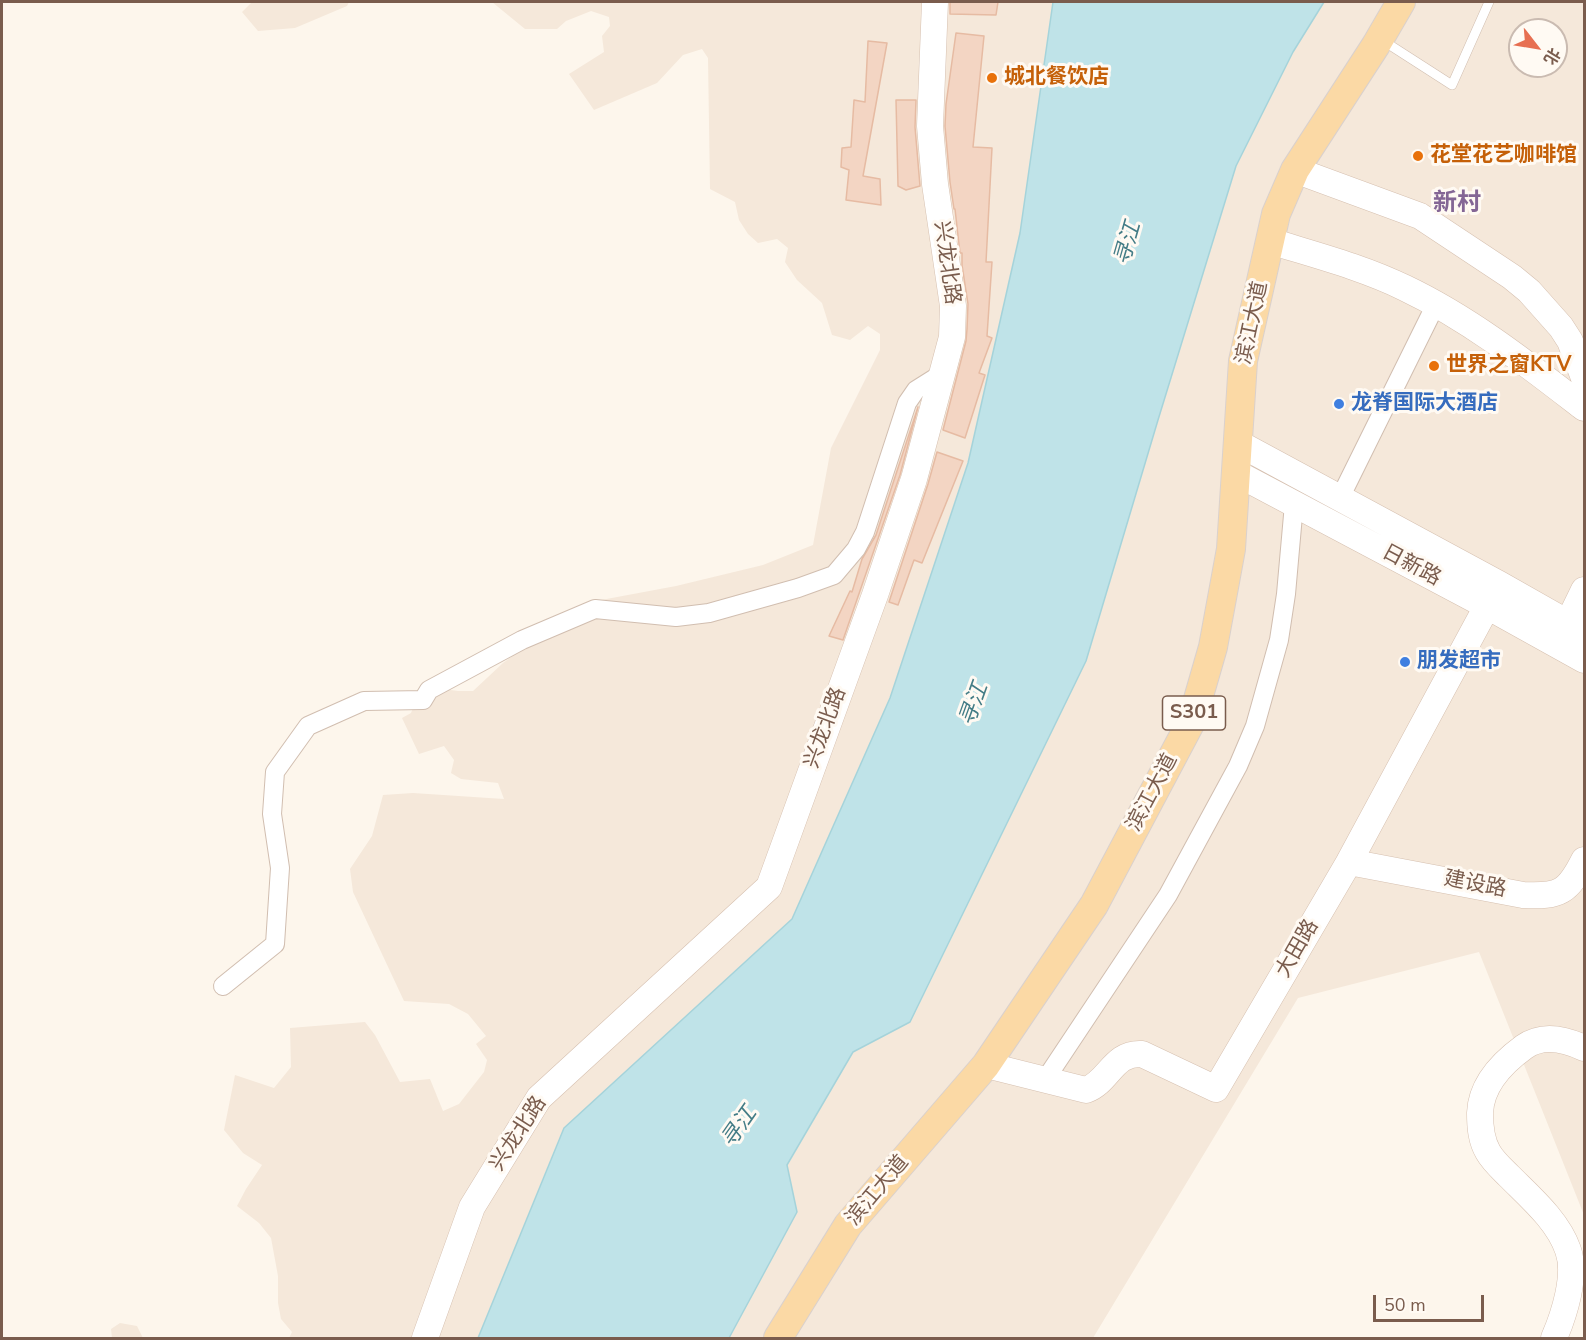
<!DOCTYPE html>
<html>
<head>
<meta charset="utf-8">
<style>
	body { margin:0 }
	#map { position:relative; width:1586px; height:1340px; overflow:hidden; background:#fdf6ec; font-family:"Nunito Sans","Noto Sans SC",sans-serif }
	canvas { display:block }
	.frame { position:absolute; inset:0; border:3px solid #7a5c4d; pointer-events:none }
	.north { position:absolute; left:1508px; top:18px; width:60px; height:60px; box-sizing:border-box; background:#fffaf3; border:2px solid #cabbb1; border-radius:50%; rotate:121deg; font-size:16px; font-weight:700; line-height:24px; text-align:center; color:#7a5c4d }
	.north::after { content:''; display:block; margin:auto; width:21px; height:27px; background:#e76f51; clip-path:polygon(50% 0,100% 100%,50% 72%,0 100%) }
	.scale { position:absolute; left:1373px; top:1295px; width:111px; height:27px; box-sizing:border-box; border:3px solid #7a5c4d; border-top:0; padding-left:8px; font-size:18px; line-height:21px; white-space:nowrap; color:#7a5c4d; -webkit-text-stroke:4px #fffaf3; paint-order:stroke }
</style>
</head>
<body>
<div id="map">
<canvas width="1586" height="1340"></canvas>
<div class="frame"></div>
<div class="north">北</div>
<div class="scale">50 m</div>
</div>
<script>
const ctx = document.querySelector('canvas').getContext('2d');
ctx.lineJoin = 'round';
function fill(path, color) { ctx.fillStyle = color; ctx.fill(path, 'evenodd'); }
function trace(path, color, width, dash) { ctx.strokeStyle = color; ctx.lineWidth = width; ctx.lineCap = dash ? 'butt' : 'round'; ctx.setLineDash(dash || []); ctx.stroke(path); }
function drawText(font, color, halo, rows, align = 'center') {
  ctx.font = font + ' "Nunito Sans","Noto Sans SC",sans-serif'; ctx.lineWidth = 6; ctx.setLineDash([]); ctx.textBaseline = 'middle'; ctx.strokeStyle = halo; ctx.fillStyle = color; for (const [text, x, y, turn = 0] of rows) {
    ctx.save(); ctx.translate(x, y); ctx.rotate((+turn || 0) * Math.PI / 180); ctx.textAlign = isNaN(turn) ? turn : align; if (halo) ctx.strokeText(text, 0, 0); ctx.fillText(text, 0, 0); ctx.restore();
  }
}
fill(new Path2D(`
	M 252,2 L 349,2 L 347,6 L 295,28 L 258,31 L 242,12 Z
	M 492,2 L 1053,2 L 1020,233 L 968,463 L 890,698 L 792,919 L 559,1139 L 478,1338 L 289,1338 L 292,1332 L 281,1319 L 278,1303 L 278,1276 L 271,1238 L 259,1223 L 237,1206 L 246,1189 L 262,1165 L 243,1153 L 224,1130 L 235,1075 L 274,1088 L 291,1067 L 290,1028 L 365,1022 L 375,1035 L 400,1082 L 430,1079 L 443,1111 L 459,1104 L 484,1072 L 487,1060 L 476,1044 L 486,1036 L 468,1014 L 449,1004 L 404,1001 L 353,892 L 350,869 L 372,836 L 383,795 L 413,793 L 504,799 L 498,783 L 461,779 L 451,773 L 454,760 L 444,746 L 419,754 L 402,718 L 411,713 L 422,686 L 458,691 L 473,691 L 503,663 L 585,603 L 676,586 L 763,565 L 813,545 L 831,448 L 880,350 L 880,334 L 868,326 L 850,340 L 832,335 L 822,303 L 797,280 L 785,262 L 788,248 L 777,239 L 758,243 L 748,234 L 739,220 L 735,202 L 710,189 L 708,58 L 702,49 L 683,55 L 657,83 L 594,110 L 569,74 L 604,52 L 602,36 L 610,26 L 609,17 L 591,11 L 566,21 L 557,29 L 525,29 Z
	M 1324,2 L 1584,2 L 1584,1215 L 1479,952 L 1298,998 L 1093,1338 L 729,1338 L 797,1212 L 787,1166 L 853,1052 L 916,1011 L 1086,661 L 1158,420 L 1236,166 L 1293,52 ZM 1520,30 L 1556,30 L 1556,66 L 1520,66 Z
	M 120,1323 L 137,1326 L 143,1338 L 112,1338 L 111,1329 Z`), '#f5e8da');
const water = new Path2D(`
	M 1053,2 L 1324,2 L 1293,52 L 1236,166 L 1158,420 L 1086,661 L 910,1022 L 853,1052 L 787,1165 L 797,1212 L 729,1338 L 478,1338 L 564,1128 L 792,919 L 890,698 L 968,463 L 1020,233 Z`);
fill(water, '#bfe3e8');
trace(water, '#a5d3da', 1.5);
const building = new Path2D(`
	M 950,2 L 998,2 L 996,15 L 950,14 Z
	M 956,33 L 984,36 L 973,147 L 992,148 L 986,262 L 992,262 L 987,336 L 992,338 L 979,373 L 985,375 L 965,438 L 943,430 L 966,341 L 967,329 L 968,304 L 962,265 L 962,253 L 960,253 L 955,209 L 954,209 L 950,182 L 945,126 L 946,104 Z
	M 868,41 L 887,43 L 863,176 L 880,179 L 881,205 L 846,200 L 849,170 L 841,167 L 842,148 L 851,147 L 854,100 L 865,102 Z
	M 896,100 L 916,100 L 915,127 L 920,186 L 906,190 L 898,186 Z
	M 918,407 L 900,475 L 843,640 L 829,636 L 850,591 L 852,592 L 862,559 L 876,535 Z
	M 937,452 L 963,461 L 922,563 L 914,560 L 898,605 L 889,602 L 928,484 Z`);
fill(building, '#f3d5c3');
trace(building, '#e6bba3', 1.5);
const lane = new Path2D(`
	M 1382,40 L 1452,85 L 1489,2`);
const street = new Path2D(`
	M 1340,498 L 1436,304
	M 223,986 L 275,944 L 280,868 L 272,814 L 275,772 L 308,726 L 364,701 L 423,700 L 429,690 L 522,640 L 595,609 L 676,617 L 709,613 L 798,588 L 834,575 L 856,549 L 865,532 L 907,403 L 916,390 L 943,373
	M 1045,1080 L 1168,895 L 1238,766 L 1255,726 L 1279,640 L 1286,594 L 1294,504`);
const secondary = new Path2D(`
	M 1295,170 L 1420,216 L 1512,277 L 1529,291 L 1561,327 L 1570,341 L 1584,378
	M 1270,241 C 1315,255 1362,267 1405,288 C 1470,319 1527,364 1584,408
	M 1238,443 L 1499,584 L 1584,632
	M 1236,473 L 1487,606 L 1584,660
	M 1568,623 L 1584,590
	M 1349,862 L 1523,895 C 1560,897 1568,892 1584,860
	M 986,1065 L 1086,1090 C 1109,1082 1113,1052 1142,1054 L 1216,1089 L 1349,862 L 1499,584
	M 425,1338 L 472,1207 L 539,1098 L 769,887 L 875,595 L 914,479 L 952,337 L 953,306 L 935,184 L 930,126 L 935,2
	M 1554,1338 C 1564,1315 1577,1275 1568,1250 C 1558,1221 1531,1198 1509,1176 C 1502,1169 1493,1161 1488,1152 C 1481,1140 1480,1127 1480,1113 C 1481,1084 1502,1063 1524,1047 C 1542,1034 1565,1039 1584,1048`);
const primary = new Path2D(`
	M 778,1338 L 848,1225 L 986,1065 L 1094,905 L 1192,720 L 1213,647 L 1231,549 L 1243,361 L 1276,214 L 1295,170 L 1376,45 L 1401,2`);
trace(lane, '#d1beb0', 10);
trace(street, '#d1beb0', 20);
trace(secondary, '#d6c0b0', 27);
trace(primary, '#dad1cd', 30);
trace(lane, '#fff', 9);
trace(street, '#fff', 18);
trace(secondary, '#fff', 26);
trace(primary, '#fbd9a5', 28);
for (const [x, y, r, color] of [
	[992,78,6,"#e8710a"],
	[1418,156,6,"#e8710a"],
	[1434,366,6,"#e8710a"],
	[1339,404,6,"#3f7fe0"],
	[1405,662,6,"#3f7fe0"]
]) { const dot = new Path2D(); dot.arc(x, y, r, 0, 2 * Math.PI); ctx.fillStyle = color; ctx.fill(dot); trace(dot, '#fffaf3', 2); }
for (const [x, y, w] of [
	[1194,713,63]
]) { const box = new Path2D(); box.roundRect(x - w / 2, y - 17, w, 34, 4.5); ctx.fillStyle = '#fffaf3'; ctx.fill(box); trace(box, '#7a5c4d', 1.5); }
drawText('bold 20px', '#7a5c4d', null, [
	["S301",1194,713]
]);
drawText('bold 21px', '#c56008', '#fffaf3', [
	["城北餐饮店",1004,78],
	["花堂花艺咖啡馆",1430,156],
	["世界之窗KTV",1446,366]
], 'left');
drawText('21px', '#7a5c4d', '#fffaf3', [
	["兴龙北路",946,263,82],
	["滨江大道",1253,323,-78],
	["日新路",1411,566,28],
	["兴龙北路",826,728,-70],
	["滨江大道",1153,793,-62],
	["建设路",1475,885,11],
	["大田路",1298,949,-60],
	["兴龙北路",519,1134,-57],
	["滨江大道",878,1191,-50]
]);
drawText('bold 21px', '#366cbe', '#fffaf3', [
	["龙脊国际大酒店",1351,404],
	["朋发超市",1417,662]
], 'left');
drawText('italic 22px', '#437c86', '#fffaf3', [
	["寻江",1129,244,-74],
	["寻江",975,705,-70],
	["寻江",740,1128,-55]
]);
drawText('bold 24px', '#846695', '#fffaf3', [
	["新村",1457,204]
]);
</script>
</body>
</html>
